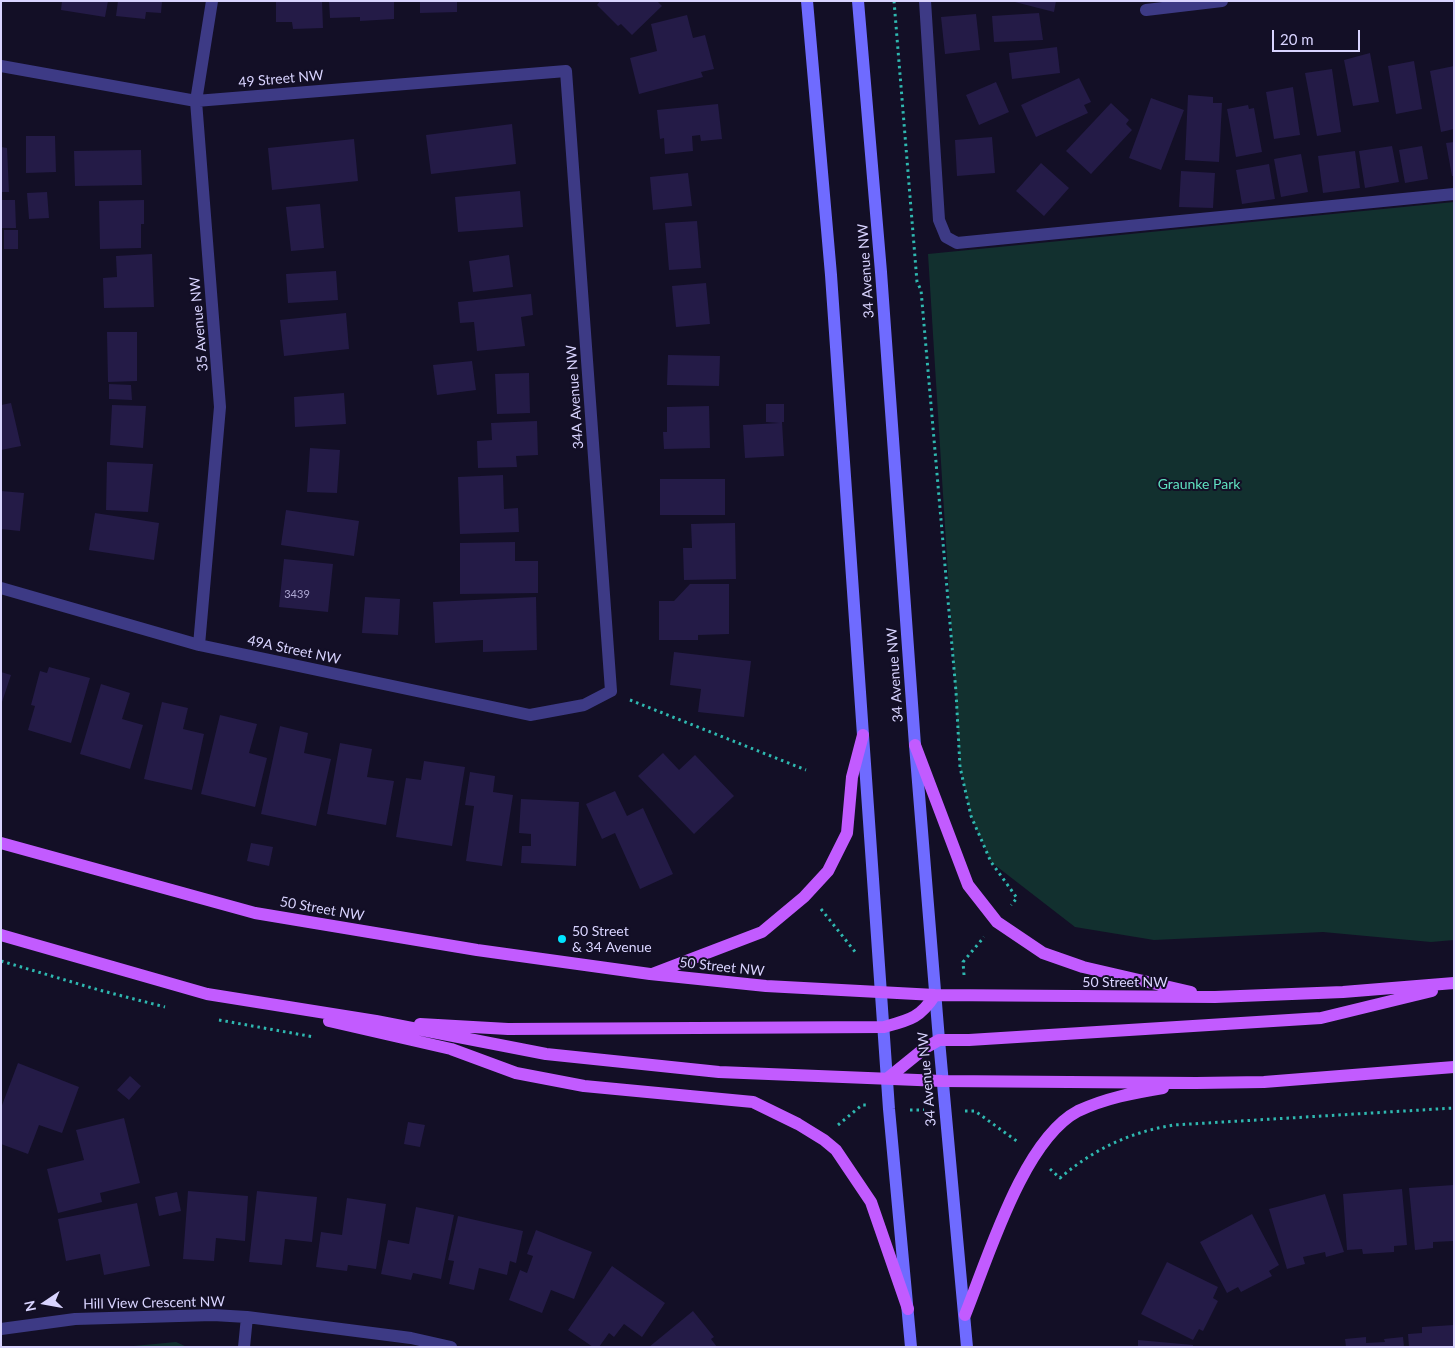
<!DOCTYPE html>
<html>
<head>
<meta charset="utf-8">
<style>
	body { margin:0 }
	#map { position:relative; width:1455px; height:1348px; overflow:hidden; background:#130f26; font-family:Lato,sans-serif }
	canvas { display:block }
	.frame { position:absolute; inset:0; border:2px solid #d9d4ff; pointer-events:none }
	.north { position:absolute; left:20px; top:1278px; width:50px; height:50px; -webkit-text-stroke:4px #130f26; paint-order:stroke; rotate:258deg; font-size:14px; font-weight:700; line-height:20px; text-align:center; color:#d9d4ff }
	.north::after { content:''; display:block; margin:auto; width:18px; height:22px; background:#d9d4ff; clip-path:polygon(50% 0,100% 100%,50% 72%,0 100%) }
	.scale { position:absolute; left:1272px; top:30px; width:88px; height:22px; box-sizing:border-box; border:2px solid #d9d4ff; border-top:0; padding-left:6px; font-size:15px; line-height:18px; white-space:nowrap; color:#d9d4ff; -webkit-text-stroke:4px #130f26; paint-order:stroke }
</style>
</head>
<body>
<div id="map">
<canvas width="1455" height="1348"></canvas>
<div class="frame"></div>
<div class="north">N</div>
<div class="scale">20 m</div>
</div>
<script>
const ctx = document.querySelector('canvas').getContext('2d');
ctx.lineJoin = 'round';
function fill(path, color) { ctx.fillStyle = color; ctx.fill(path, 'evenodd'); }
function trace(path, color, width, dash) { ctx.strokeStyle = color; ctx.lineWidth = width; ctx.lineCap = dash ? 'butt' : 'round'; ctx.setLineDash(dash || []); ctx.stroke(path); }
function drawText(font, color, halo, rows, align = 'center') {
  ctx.font = font + ' Lato,sans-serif'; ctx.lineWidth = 4; ctx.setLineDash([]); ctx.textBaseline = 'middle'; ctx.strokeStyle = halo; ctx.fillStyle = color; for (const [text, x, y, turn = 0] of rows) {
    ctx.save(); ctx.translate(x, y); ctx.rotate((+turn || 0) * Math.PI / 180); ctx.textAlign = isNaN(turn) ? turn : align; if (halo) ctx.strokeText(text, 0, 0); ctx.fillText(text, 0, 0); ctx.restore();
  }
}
fill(new Path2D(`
	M 1454,202 L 1454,940 L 1431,942 L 1323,932 L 1154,940 L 1075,927 L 991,862 L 971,816 L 960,767 L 928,254 Z
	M 176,1342 L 187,1347 L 123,1347 Z`), '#12302f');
fill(new Path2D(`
	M 62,1 L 108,1 L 105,17 L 61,10 Z
	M 118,1 L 162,1 L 161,13 L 146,12 L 145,19 L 116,16 Z
	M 276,1 L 322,1 L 323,28 L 293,29 L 292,22 L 276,22 Z
	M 329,1 L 394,1 L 394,19 L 360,21 L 360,17 L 330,18 Z
	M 420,1 L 457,1 L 457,12 L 420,13 Z
	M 600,1 L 657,1 L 662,6 L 632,35 L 621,24 L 618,26 L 597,5 Z
	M 1011,1 L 1056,1 L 1054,12 Z
	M 1039,13 L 1043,40 L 994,42 L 992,16 Z
	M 976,14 L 980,50 L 945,54 L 941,17 Z
	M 687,15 L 693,38 L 705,35 L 714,69 L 701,72 L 703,77 L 639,94 L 630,58 L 657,51 L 651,24 Z
	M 1057,47 L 1060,73 L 1012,79 L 1009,53 Z
	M 1370,53 L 1379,102 L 1353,106 L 1344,60 Z
	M 1414,61 L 1422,109 L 1396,114 L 1388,66 Z
	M 1454,66 L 1454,129 L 1441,132 L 1430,71 Z
	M 1332,69 L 1341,132 L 1317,136 L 1305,73 Z
	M 1079,78 L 1091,102 L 1084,105 L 1088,113 L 1036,137 L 1021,105 Z
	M 996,82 L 1009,112 L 979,125 L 966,95 Z
	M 1293,87 L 1300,135 L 1274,139 L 1266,92 Z
	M 1188,95 L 1213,97 L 1213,103 L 1222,103 L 1219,162 L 1185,160 Z
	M 1151,98 L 1184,110 L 1161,170 L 1129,158 Z
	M 1111,103 L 1129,120 L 1126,124 L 1132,130 L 1091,174 L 1066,151 Z
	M 718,104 L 722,139 L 701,141 L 700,135 L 692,136 L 693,151 L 665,154 L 664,138 L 660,139 L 657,110 Z
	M 1248,105 L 1249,109 L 1254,108 L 1262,152 L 1236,157 L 1227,109 Z
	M 512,124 L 516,164 L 431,174 L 426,135 Z
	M 26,136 L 55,136 L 56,172 L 26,173 Z
	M 992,137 L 995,173 L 957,176 L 955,140 Z
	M 354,139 L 358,181 L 272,190 L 268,148 Z
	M 1454,142 L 1454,176 L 1452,176 L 1446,143 Z
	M 1392,146 L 1399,182 L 1365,188 L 1359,151 Z
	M 1422,146 L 1428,179 L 1405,183 L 1399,150 Z
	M 1,147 L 7,148 L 9,192 L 1,192 Z
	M 141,150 L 142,185 L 75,186 L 74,151 Z
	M 1355,151 L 1360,188 L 1323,193 L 1318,156 Z
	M 1301,154 L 1308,192 L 1281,197 L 1274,159 Z
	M 1041,163 L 1069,188 L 1044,216 L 1016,191 Z
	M 1269,164 L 1275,199 L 1242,204 L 1236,170 Z
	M 1181,171 L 1215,173 L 1213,208 L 1179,207 Z
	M 688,173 L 692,206 L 653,210 L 650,177 Z
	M 520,191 L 523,227 L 458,232 L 455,197 Z
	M 47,192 L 49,218 L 29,219 L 27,193 Z
	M 1,200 L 15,200 L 16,228 L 2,228 Z
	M 144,200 L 144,224 L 141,224 L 141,248 L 100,249 L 99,201 Z
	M 320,204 L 324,248 L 291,251 L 286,207 Z
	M 697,221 L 701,268 L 669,270 L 665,223 Z
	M 4,230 L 18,230 L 18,249 L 4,249 Z
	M 152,254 L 154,307 L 104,308 L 103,278 L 117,277 L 116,256 Z
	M 509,255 L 513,287 L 473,292 L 469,261 Z
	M 336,271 L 338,300 L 288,303 L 286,274 Z
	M 706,283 L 710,324 L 676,327 L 672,286 Z
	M 531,294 L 533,315 L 521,317 L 525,346 L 477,351 L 474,322 L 460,323 L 458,302 Z
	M 346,313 L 349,349 L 284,356 L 280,320 Z
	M 107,332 L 137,332 L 137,381 L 108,382 Z
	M 668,355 L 720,356 L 719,386 L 667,385 Z
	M 472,361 L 476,390 L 437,395 L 433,365 Z
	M 529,373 L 530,413 L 497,414 L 495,374 Z
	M 109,384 L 131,385 L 132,400 L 109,399 Z
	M 344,393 L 346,424 L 295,427 L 294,397 Z
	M 11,403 L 21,446 L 1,450 L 1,405 Z
	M 766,404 L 784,404 L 784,422 L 782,422 L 784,456 L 745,458 L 743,425 L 780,423 L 766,422 Z
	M 112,405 L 146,406 L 143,448 L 110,445 Z
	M 709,406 L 710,448 L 664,449 L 663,432 L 667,432 L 667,407 Z
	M 537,421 L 538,455 L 516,456 L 517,467 L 478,468 L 477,441 L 492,440 L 491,423 Z
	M 310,448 L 340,450 L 337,493 L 307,492 Z
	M 107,462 L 153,464 L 148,512 L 106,510 Z
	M 503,475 L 504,509 L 518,508 L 519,532 L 460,534 L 458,477 Z
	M 660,479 L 725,479 L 725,515 L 660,515 Z
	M 1,491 L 24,493 L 20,531 L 1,529 Z
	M 286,510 L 359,521 L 354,556 L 281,545 Z
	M 95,513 L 159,523 L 154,560 L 89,550 Z
	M 735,523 L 736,579 L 684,580 L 683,548 L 692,548 L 691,524 Z
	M 515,542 L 515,561 L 538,561 L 538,593 L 460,594 L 460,543 Z
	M 284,559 L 333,564 L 328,612 L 279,607 Z
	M 690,584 L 729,584 L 729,634 L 698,635 L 698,640 L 659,640 L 659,601 L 674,601 Z
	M 365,597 L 400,599 L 398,635 L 362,633 Z
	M 536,597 L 537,650 L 483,652 L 483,640 L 435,643 L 433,602 Z
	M 674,652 L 751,661 L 744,717 L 698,712 L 701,689 L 670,685 Z
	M 49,667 L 90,678 L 71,743 L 28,730 L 35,706 L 31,705 L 40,671 L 47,673 Z
	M 1,672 L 11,675 L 2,702 L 1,702 Z
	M 101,684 L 130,693 L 122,719 L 143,725 L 130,769 L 80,754 Z
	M 162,702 L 188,708 L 183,729 L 204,734 L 192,790 L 144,779 Z
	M 220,715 L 257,724 L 249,753 L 267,758 L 255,807 L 201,794 Z
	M 280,726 L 308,733 L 304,753 L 331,759 L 316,826 L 261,814 Z
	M 340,743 L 372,749 L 367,777 L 394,781 L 386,825 L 327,814 Z
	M 663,753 L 679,770 L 695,755 L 734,796 L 694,834 L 638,776 Z
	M 424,761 L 465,767 L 452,846 L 396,837 L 406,778 L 421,780 Z
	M 470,772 L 495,776 L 493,792 L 513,795 L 502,866 L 466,861 L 474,806 L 465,805 Z
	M 615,791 L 627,816 L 643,808 L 673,874 L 640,889 L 615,833 L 602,839 L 586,804 Z
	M 521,799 L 579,802 L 576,866 L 521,863 L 522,846 L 531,846 L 531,834 L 519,833 Z
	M 251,843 L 273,847 L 269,866 L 247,861 Z
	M 18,1063 L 79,1087 L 62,1133 L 39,1125 L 28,1154 L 1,1144 L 1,1108 Z
	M 130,1076 L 141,1086 L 129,1100 L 117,1090 Z
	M 124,1118 L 140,1183 L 100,1193 L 102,1202 L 58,1213 L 47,1169 L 84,1160 L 76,1130 Z
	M 408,1122 L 425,1125 L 420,1147 L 404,1144 Z
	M 1454,1185 L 1454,1241 L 1433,1242 L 1433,1248 L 1415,1250 L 1409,1188 Z
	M 1402,1189 L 1407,1245 L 1394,1246 L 1394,1252 L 1363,1254 L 1362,1249 L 1347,1250 L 1343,1194 Z
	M 188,1191 L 248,1196 L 245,1241 L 216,1238 L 214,1261 L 183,1259 Z
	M 257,1191 L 317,1197 L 312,1242 L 285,1239 L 282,1265 L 249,1262 Z
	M 177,1192 L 181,1211 L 159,1216 L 155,1197 Z
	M 1325,1194 L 1344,1252 L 1326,1257 L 1325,1252 L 1303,1257 L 1305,1264 L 1287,1269 L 1269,1209 Z
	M 347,1198 L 386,1204 L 376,1269 L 348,1265 L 347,1271 L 316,1267 L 321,1232 L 342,1235 Z
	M 137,1203 L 150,1266 L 104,1275 L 100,1254 L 66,1261 L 58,1219 Z
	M 416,1207 L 454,1215 L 441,1279 L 413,1273 L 411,1280 L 381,1274 L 388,1240 L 409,1244 Z
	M 1252,1214 L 1279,1265 L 1269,1271 L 1272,1276 L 1241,1292 L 1238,1287 L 1227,1293 L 1200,1242 Z
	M 458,1216 L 523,1231 L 516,1263 L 510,1261 L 507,1275 L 479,1268 L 474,1290 L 449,1284 L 454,1261 L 448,1260 Z
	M 536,1230 L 592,1252 L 574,1299 L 551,1290 L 542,1313 L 509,1300 L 520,1270 L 527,1273 L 533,1256 L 527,1254 Z
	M 1167,1262 L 1218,1287 L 1213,1298 L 1218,1301 L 1203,1331 L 1199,1329 L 1193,1340 L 1141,1314 Z
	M 612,1266 L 665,1303 L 642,1337 L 624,1324 L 614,1337 L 609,1333 L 599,1347 L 593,1347 L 568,1330 Z
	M 693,1311 L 714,1337 L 711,1339 L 717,1347 L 649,1347 Z
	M 1454,1325 L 1454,1347 L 1409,1347 L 1408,1334 L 1422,1333 L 1422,1327 Z
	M 1366,1337 L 1366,1343 L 1385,1342 L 1384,1339 L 1403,1337 L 1404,1347 L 1346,1347 L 1345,1339 Z
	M 1138,1340 L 1193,1345 L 1193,1347 L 1138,1347 Z`), '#241b47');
trace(new Path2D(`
	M 894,1 L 917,282 L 921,290 L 956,692 L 960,767 L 971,816 L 991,862 L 1017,898 L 1011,905
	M 630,700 L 806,770
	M 821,909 L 856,953
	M 1,961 L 99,990 L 165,1007
	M 964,975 L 963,962 L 984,937
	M 219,1020 L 314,1037
	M 910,1110 L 924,1110
	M 965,1111 L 975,1111 L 1018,1142
	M 838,1125 L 862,1105 L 867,1105
	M 1050,1169 L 1060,1178 C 1094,1149 1130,1132 1174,1125 L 1454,1108`), '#2fb8b0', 3, [2.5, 4]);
trace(new Path2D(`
	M 925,1 L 939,220 L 946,237 L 957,243 L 1454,194`), '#3d3a85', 12);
trace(new Path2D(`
	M 1146,10 L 1222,1
	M 1,66 L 196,101 L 566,71 L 611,691 L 584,705 L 530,715 L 199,645 L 1,588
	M 199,645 L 220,407 L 196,101 L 212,1
	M 1,1329 L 75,1319 L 213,1315 L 247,1317 L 411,1338 L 451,1347
	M 244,1347 L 247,1317`), '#3d3a85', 12);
trace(new Path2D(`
	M 807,1 L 831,275 L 889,1109 L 911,1347
	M 858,1 L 881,272 L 915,745 L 939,1040 L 967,1347`), '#6f6bff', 12);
trace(new Path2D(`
	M 915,745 L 968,885 L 997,922 L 1043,953 L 1083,967 L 1191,992
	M 1,843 L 255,913 L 477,950 L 650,974 L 766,986 L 935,995 L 1215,997 L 1343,992 L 1454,983
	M 1,935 L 207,994 L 376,1021 L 546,1054 L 719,1072 L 942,1081 L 1196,1083 L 1264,1082 L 1454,1067
	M 652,974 L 762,932 L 804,897 L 828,871 L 847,833 L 852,777 L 863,735
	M 329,1021 L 451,1049 L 516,1073 L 584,1086 L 753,1102 L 798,1124 L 824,1140 L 836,1150 L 871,1202 L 908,1309
	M 420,1024 L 508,1029 L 884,1027 C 910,1020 920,1018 935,995
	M 888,1078 L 925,1048 L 939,1040 L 969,1040 L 1321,1018 L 1432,991
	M 965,1315 C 988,1258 1023,1140 1078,1111 C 1106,1098 1133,1093 1163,1088`), '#c25bff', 12);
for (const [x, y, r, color] of [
	[562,939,5,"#00e5ff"]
]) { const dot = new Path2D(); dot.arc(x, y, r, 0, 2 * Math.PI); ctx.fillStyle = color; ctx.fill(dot); trace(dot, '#130f26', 2); }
drawText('11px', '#aca6d1', null, [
	["3439",297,594]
]);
drawText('14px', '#d9d4ff', '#130f26', [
	["49 Street NW",281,79,-5],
	["34 Avenue NW",866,271,-94],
	["35 Avenue NW",199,324,-95],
	["34A Avenue NW",575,397,-94],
	["49A Street NW",294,650,12],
	["34 Avenue NW",895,675,-94],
	["50 Street NW",322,909,10],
	["50 Street NW",722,967,6],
	["50 Street NW",1125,982],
	["34 Avenue NW",927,1079,-95],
	["Hill View Crescent NW",154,1303,-1]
]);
drawText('14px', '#5fe0c0', '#130f26', [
	["Graunke Park",1199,484]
]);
drawText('14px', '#d9d4ff', '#130f26', [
	["50 Street",572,931],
	["& 34 Avenue",572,947]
], 'left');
</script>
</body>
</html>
